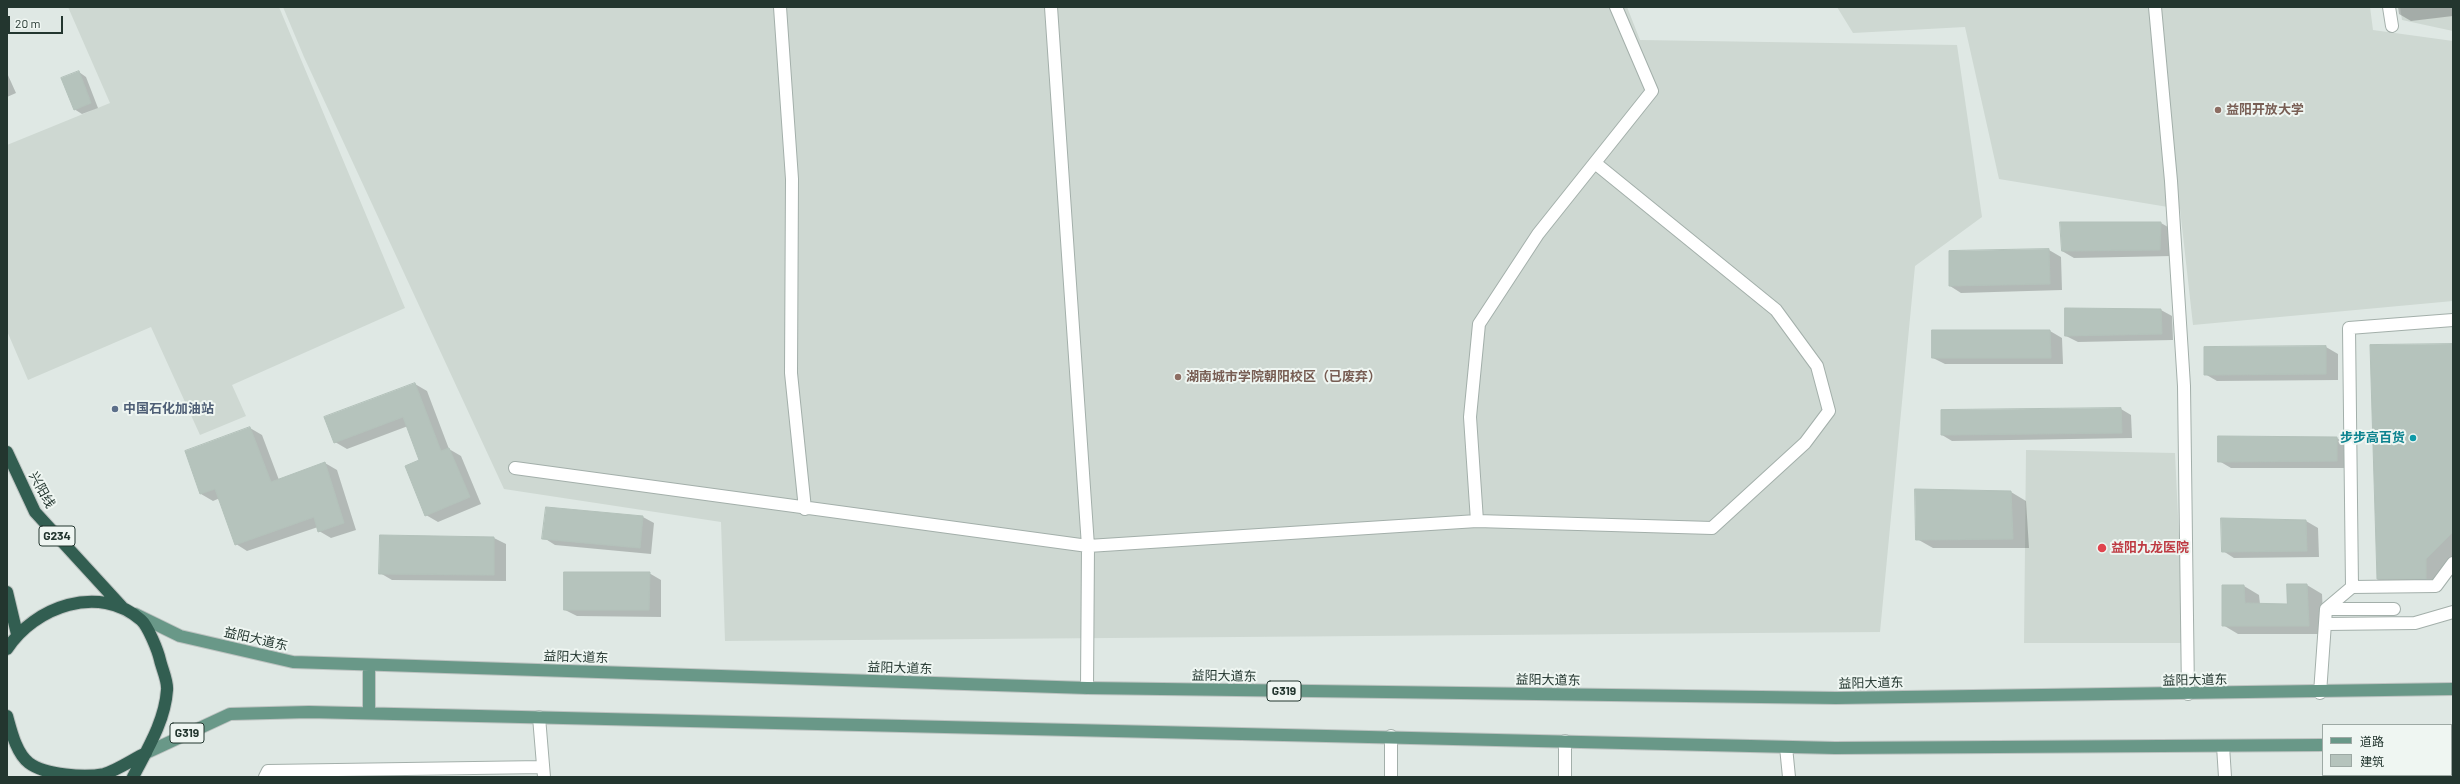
<!DOCTYPE html>
<html>
<head>
<meta charset="utf-8">
<style>
	body { margin:0 }
	#map { position:relative; width:2460px; height:784px; overflow:hidden; background:#dfe8e4; font-family:Barlow,"Noto Sans SC",sans-serif }
	canvas { display:block }
	.frame { position:absolute; inset:0; border:8px solid #23362f; pointer-events:none }
	.legend { position:absolute; left:2322px; top:724px; width:130px; height:52px; box-sizing:border-box; background:#eff6f2; border:1px solid #9da9a4; margin:0; padding:5px 7px; list-style:none; font-size:12px; color:#23362f }
	.legend li { display:flex; align-items:center; gap:8px; height:20px }
	.legend b { width:20px; border:1px solid #9da9a4 }
	.scale { position:absolute; left:8px; top:16px; width:55px; height:18px; box-sizing:border-box; border:2px solid #23362f; border-top:0; padding-left:5px; font-size:12px; line-height:14px; white-space:nowrap; color:#23362f; -webkit-text-stroke:3px #eff6f2; paint-order:stroke }
</style>
</head>
<body>
<div id="map">
<canvas width="2460" height="784"></canvas>
<div class="frame"></div>
<ul class="legend">
<li><b style="height:5px;background:#699888"></b>道路</li>
<li><b style="height:11px;background:#b5c3bc"></b>建筑</li>
</ul>
<div class="scale">20 m</div>
</div>
<script>
const ctx = document.querySelector('canvas').getContext('2d');
ctx.lineJoin = 'round';
function fill(path, color) { ctx.fillStyle = color; ctx.fill(path, 'evenodd'); }
function trace(path, color, width, dash) { ctx.strokeStyle = color; ctx.lineWidth = width; ctx.lineCap = dash ? 'butt' : 'round'; ctx.setLineDash(dash || []); ctx.stroke(path); }
function drawText(font, color, halo, rows, align = 'center') {
  ctx.font = font + ' Barlow,"Noto Sans SC",sans-serif'; ctx.lineWidth = 4; ctx.setLineDash([]); ctx.textBaseline = 'middle'; ctx.strokeStyle = halo; ctx.fillStyle = color; for (const [text, x, y, turn = 0] of rows) {
    ctx.save(); ctx.translate(x, y); ctx.rotate((+turn || 0) * Math.PI / 180); ctx.textAlign = isNaN(turn) ? turn : align; if (halo) ctx.strokeText(text, 0, 0); ctx.fillText(text, 0, 0); ctx.restore();
  }
}
fill(new Path2D(`
	M 68,7 L 279,7 L 405,308 L 232,385 L 246,416 L 200,435 L 151,327 L 28,380 L 7,331 L 7,145 L 110,103 Z
	M 283,7 L 1627,7 L 1640,40 L 1957,45 L 1982,217 L 1915,266 L 1880,632 L 725,641 L 721,522 L 504,489 L 304,57 Z
	M 1837,7 L 2370,7 L 2373,30 L 2453,41 L 2453,301 L 2193,325 L 2180,209 L 1999,179 L 1965,27 L 1853,33 Z
	M 2400,7 L 2453,7 L 2453,31 L 2402,20 Z
	M 2026,450 L 2175,453 L 2184,643 L 2024,643 Z`), '#ced8d2');
fill(new Path2D(`
	M 2398,7 L 2453,7 L 2453,16 L 2411,21 L 2399,14 Z
	M 79,72 L 86,77 L 98,108 L 82,114 L 74,109 Z
	M 7,73 L 16,93 L 7,97 Z
	M 2061,223 L 2161,223 L 2173,230 L 2172,256 L 2074,258 L 2062,251 Z
	M 2049,250 L 2061,257 L 2062,290 L 1961,293 L 1950,286 Z
	M 2161,310 L 2172,316 L 2173,340 L 2078,342 L 2066,336 Z
	M 1933,331 L 2050,331 L 2062,338 L 2063,364 L 1945,364 L 1933,358 Z
	M 2453,345 L 2453,556 L 2441,568 L 2442,587 L 2393,588 L 2377,579 Z
	M 2326,347 L 2338,354 L 2338,380 L 2217,381 L 2205,374 L 2205,348 Z
	M 415,384 L 427,391 L 449,449 L 461,456 L 481,504 L 438,522 L 426,515 L 421,461 L 408,426 L 347,449 L 335,442 Z
	M 2121,409 L 2131,415 L 2132,438 L 1952,441 L 1942,435 Z
	M 250,428 L 262,435 L 279,480 L 325,463 L 337,470 L 356,530 L 331,538 L 319,531 L 318,527 L 247,551 L 236,544 L 220,498 L 213,501 L 201,494 L 186,452 Z
	M 2219,437 L 2337,438 L 2349,445 L 2349,468 L 2231,468 L 2219,461 Z
	M 2011,492 L 2026,501 L 2029,548 L 1933,548 L 1917,539 Z
	M 643,517 L 654,523 L 651,554 L 555,545 L 544,538 Z
	M 2306,521 L 2318,528 L 2319,557 L 2234,558 L 2223,551 Z
	M 381,536 L 494,538 L 506,544 L 506,581 L 392,580 L 380,573 Z
	M 649,573 L 661,580 L 661,617 L 577,616 L 565,610 Z
	M 2307,585 L 2322,594 L 2324,634 L 2238,634 L 2223,625 L 2244,586 L 2259,595 L 2260,604 L 2288,605 Z`), '#0003');
const building = new Path2D(`
	M 79,71 L 91,103 L 74,110 L 61,78 Z
	M 2060,222 L 2161,222 L 2160,250 L 2062,251 Z
	M 2049,249 L 2050,284 L 1949,286 L 1949,251 Z
	M 2065,308 L 2161,309 L 2162,334 L 2065,336 Z
	M 1932,330 L 2050,330 L 2051,358 L 1932,358 Z
	M 2453,344 L 2453,532 L 2426,559 L 2426,579 L 2377,579 L 2370,345 Z
	M 2326,346 L 2326,374 L 2204,375 L 2204,347 Z
	M 415,383 L 441,451 L 449,448 L 470,497 L 425,516 L 405,466 L 419,460 L 403,417 L 334,443 L 324,417 Z
	M 2121,408 L 2122,433 L 1941,435 L 1941,410 Z
	M 250,427 L 271,482 L 325,462 L 344,523 L 318,532 L 314,517 L 235,545 L 215,489 L 200,494 L 185,451 Z
	M 2218,436 L 2337,437 L 2337,461 L 2218,462 Z
	M 1915,489 L 2011,491 L 2013,539 L 1916,540 Z
	M 546,507 L 643,516 L 640,548 L 542,539 Z
	M 2221,518 L 2306,520 L 2307,551 L 2222,552 Z
	M 380,535 L 494,537 L 494,575 L 379,574 Z
	M 564,572 L 650,572 L 649,610 L 564,610 Z
	M 2287,584 L 2307,584 L 2309,626 L 2222,626 L 2222,585 L 2244,585 L 2245,603 L 2287,604 Z`);
fill(building, '#b5c3bc');
trace(building, '#b3c1ba', 1);
const minor = new Path2D(`
	M 780,7 L 792,179 L 791,373 L 805,509
	M 2155,7 L 2171,181 L 2184,386 L 2188,694
	M 2389,7 L 2392,26
	M 515,468 L 1088,546 L 1051,7
	M 1477,521 L 1470,417 L 1479,324 L 1538,234 L 1652,91 L 1616,7
	M 2352,587 L 2436,586 L 2453,563
	M 2326,609 L 2394,609
	M 2325,624 L 2415,623 L 2453,612
	M 1087,688 L 1088,546 L 1477,521 L 1712,528 L 1805,443 L 1829,411 L 1817,366 L 1776,310 L 1595,163
	M 2320,693 L 2326,609 L 2352,587 L 2349,328 L 2453,320
	M 539,717 L 544,777
	M 2223,746 L 2225,777
	M 1786,747 L 1789,777
	M 2404,775 L 2404,777
	M 265,777 L 268,771 L 543,767
	M 1391,777 L 1391,736
	M 1565,777 L 1565,741`);
const major = new Path2D(`
	M 135,614 L 180,636 L 293,662 L 1087,688 L 1836,698 L 2453,689
	M 369,713 L 369,665
	M 2451,746 L 2453,746
	M 146,753 L 230,714 L 309,712 L 1835,748 L 2323,745`);
const highway = new Path2D(`
	M 7,452 L 35,512 L 123,608
	M 7,592 L 17,634
	M 7,649 C 34,607 99,583 141,620 C 148,626 158,651 160,660 C 162,669 168,681 167,690 C 165,721 147,750 133,777
	M 7,716 C 11,730 16,753 29,763 C 45,775 85,778 104,774 C 118,770 133,759 146,753`);
trace(minor, '#a3afaa', 14);
trace(major, '#bdc3c1', 14);
trace(highway, '#bdc3c1', 14);
trace(minor, '#fff', 12);
trace(major, '#699888', 12);
trace(highway, '#325e51', 12);
for (const [x, y, r, color] of [
	[2218,110,4,"#8d6e63"],
	[1178,377,4,"#8d6e63"],
	[115,409,4,"#5c6f8a"],
	[2413,438,4,"#0f9aa8"],
	[2102,548,5,"#e0444e"]
]) { const dot = new Path2D(); dot.arc(x, y, r, 0, 2 * Math.PI); ctx.fillStyle = color; ctx.fill(dot); trace(dot, '#eff6f2', 1.5); }
for (const [x, y, w] of [
	[57,536,36],
	[1284,691,34],
	[187,733,34]
]) { const box = new Path2D(); box.roundRect(x - w / 2, y - 10, w, 20, 3); ctx.fillStyle = '#eff6f2'; ctx.fill(box); trace(box, '#23362f', 1); }
drawText('bold 12px', '#23362f', null, [
	["G234",57,536],
	["G319",1284,691],
	["G319",187,733]
]);
drawText('bold 13px', '#785e54', '#eff6f2', [
	["益阳开放大学",2226,110],
	["湖南城市学院朝阳校区（已废弃）",1186,377]
], 'left');
drawText('bold 13px', '#4e5e75', '#eff6f2', [
	["中国石化加油站",123,409]
], 'left');
drawText('bold 13px', '#0d838f', '#eff6f2', [
	["步步高百货",2405,438]
], 'right');
drawText('13px', '#23362f', '#eff6f2', [
	["兴阳线",42,490,61],
	["益阳大道东",256,639,13],
	["益阳大道东",576,657,2],
	["益阳大道东",900,668,2],
	["益阳大道东",1224,676,1],
	["益阳大道东",1548,680,1],
	["益阳大道东",2195,680,-1],
	["益阳大道东",1871,683,-1]
]);
drawText('bold 13px', '#be3a42', '#eff6f2', [
	["益阳九龙医院",2111,548]
], 'left');
</script>
</body>
</html>
